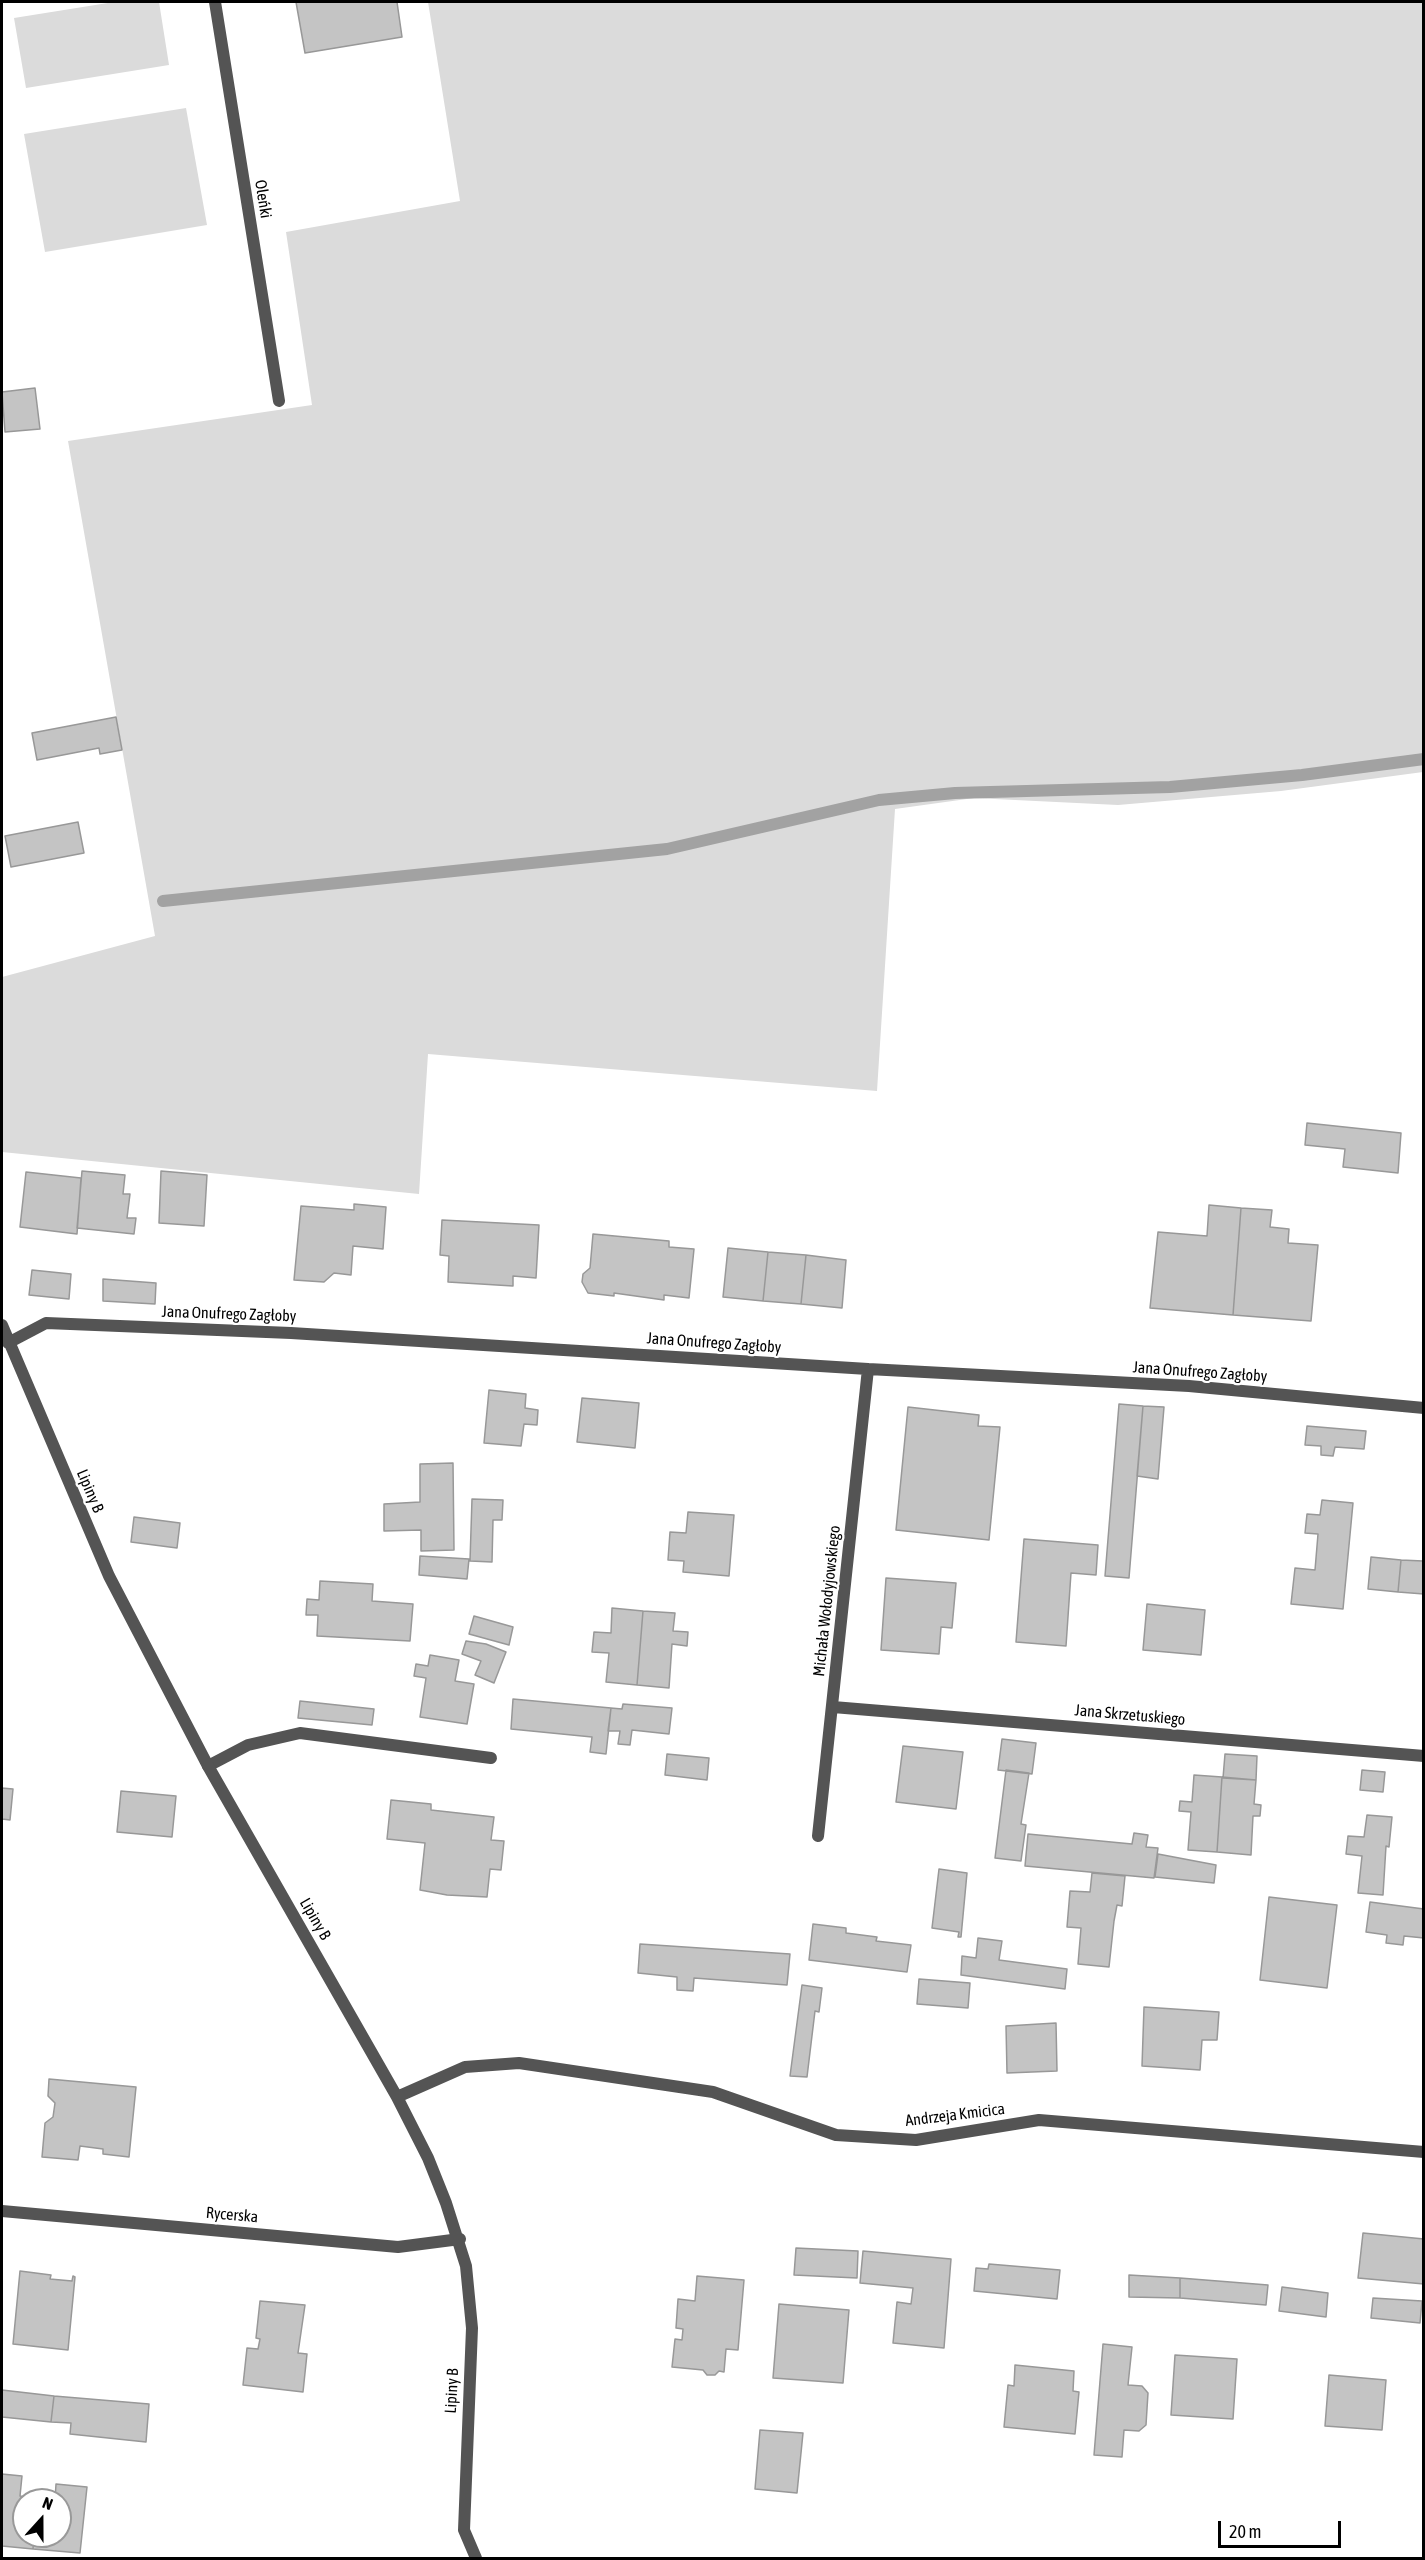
<!DOCTYPE html>
<html>
<head>
<meta charset="utf-8">
<style>
	body { margin:0 }
	#map { position:relative; width:1425px; height:2560px; overflow:hidden; background:#fff; font-family:"Asap Condensed",sans-serif }
	canvas { display:block }
	.frame { position:absolute; inset:0; border:3px solid #000; pointer-events:none }
	.north { position:absolute; left:12px; top:2488px; width:60px; height:60px; box-sizing:border-box; background:#fff; border:2px solid #999; border-radius:50%; rotate:21deg; font-size:16px; font-weight:700; line-height:24px; text-align:center; color:#000 }
	.north::after { content:''; display:block; margin:auto; width:21px; height:27px; background:#000; clip-path:polygon(50% 0,100% 100%,50% 72%,0 100%) }
	.scale { position:absolute; left:1218px; top:2521px; width:123px; height:27px; box-sizing:border-box; border:3px solid #000; border-top:0; padding-left:8px; font-size:18px; line-height:21px; white-space:nowrap; color:#000; -webkit-text-stroke:4px #fff; paint-order:stroke }
</style>
</head>
<body>
<div id="map">
<canvas width="1425" height="2560"></canvas>
<div class="frame"></div>
<div class="north">N</div>
<div class="scale">20 m</div>
</div>
<script>
const ctx = document.querySelector('canvas').getContext('2d');
ctx.lineJoin = 'round';
function fill(path, color) { ctx.fillStyle = color; ctx.fill(path, 'evenodd'); }
function trace(path, color, width, dash) { ctx.strokeStyle = color; ctx.lineWidth = width; ctx.lineCap = dash ? 'butt' : 'round'; ctx.setLineDash(dash || []); ctx.stroke(path); }
function drawText(font, color, halo, rows, align = 'center') {
  ctx.font = font + ' "Asap Condensed",sans-serif'; ctx.lineWidth = 4.5; ctx.setLineDash([]); ctx.textBaseline = 'middle'; ctx.strokeStyle = halo; ctx.fillStyle = color; for (const [text, x, y, turn = 0] of rows) {
    ctx.save(); ctx.translate(x, y); ctx.rotate((+turn || 0) * Math.PI / 180); ctx.textAlign = isNaN(turn) ? turn : align; if (halo) ctx.strokeText(text, 0, 0); ctx.fillText(text, 0, 0); ctx.restore();
  }
}
fill(new Path2D(`
	M 114,2 L 159,2 L 169,65 L 26,88 L 14,18 Z
	M 428,2 L 1423,2 L 1423,772 L 1281,791 L 1118,805 L 974,798 L 895,809 L 877,1091 L 428,1054 L 419,1194 L 2,1152 L 2,977 L 155,936 L 68,441 L 312,405 L 286,232 L 460,201 Z
	M 186,108 L 207,225 L 45,252 L 24,134 Z`), '#dbdbdb');
trace(new Path2D(`
	M 163,901 L 667,849 L 879,800 L 955,793 L 1170,787 L 1302,775 L 1424,759`), '#a2a2a2', 12);
const building = new Path2D(`
	M 296,2 L 397,2 L 402,37 L 305,53 Z
	M 35,388 L 40,429 L 5,432 L 2,392 Z
	M 116,717 L 122,750 L 100,754 L 99,748 L 37,760 L 32,733 Z
	M 78,822 L 84,853 L 11,867 L 5,836 Z
	M 1307,1123 L 1401,1133 L 1398,1173 L 1343,1167 L 1345,1149 L 1305,1145 Z
	M 82,1171 L 125,1175 L 123,1194 L 130,1194 L 127,1218 L 136,1218 L 134,1234 L 77,1228 Z
	M 161,1171 L 207,1175 L 204,1226 L 159,1223 Z
	M 26,1172 L 81,1178 L 77,1234 L 20,1227 Z
	M 354,1204 L 386,1207 L 383,1249 L 353,1246 L 351,1275 L 334,1273 L 324,1282 L 294,1280 L 301,1206 L 354,1210 Z
	M 1209,1205 L 1241,1208 L 1233,1315 L 1150,1308 L 1158,1232 L 1207,1236 Z
	M 1241,1208 L 1272,1210 L 1270,1227 L 1289,1229 L 1288,1243 L 1318,1245 L 1311,1321 L 1233,1315 Z
	M 442,1220 L 539,1225 L 536,1278 L 513,1276 L 513,1286 L 448,1282 L 449,1256 L 440,1255 Z
	M 593,1234 L 669,1241 L 669,1247 L 694,1249 L 689,1298 L 664,1295 L 664,1300 L 614,1293 L 614,1296 L 588,1293 L 582,1282 L 583,1274 L 590,1268 Z
	M 728,1248 L 768,1252 L 763,1301 L 723,1297 Z
	M 768,1252 L 806,1255 L 801,1304 L 763,1301 Z
	M 806,1255 L 846,1260 L 842,1308 L 801,1304 Z
	M 32,1270 L 71,1274 L 69,1299 L 29,1295 Z
	M 103,1279 L 156,1283 L 155,1304 L 103,1301 Z
	M 489,1390 L 526,1394 L 525,1408 L 538,1410 L 537,1425 L 524,1424 L 521,1446 L 484,1443 Z
	M 582,1398 L 639,1403 L 635,1448 L 577,1442 Z
	M 1119,1404 L 1143,1406 L 1129,1578 L 1105,1576 Z
	M 1143,1406 L 1164,1407 L 1158,1479 L 1137,1476 Z
	M 908,1407 L 979,1415 L 978,1426 L 1000,1427 L 989,1540 L 896,1530 Z
	M 1307,1426 L 1366,1431 L 1364,1449 L 1335,1447 L 1333,1456 L 1321,1455 L 1321,1446 L 1305,1445 Z
	M 453,1463 L 454,1550 L 421,1551 L 421,1530 L 384,1531 L 384,1504 L 420,1502 L 420,1464 Z
	M 472,1499 L 503,1500 L 502,1520 L 493,1520 L 492,1562 L 470,1561 Z
	M 1322,1500 L 1353,1503 L 1343,1609 L 1291,1604 L 1295,1568 L 1315,1570 L 1318,1534 L 1305,1533 L 1307,1514 L 1320,1515 Z
	M 688,1512 L 734,1515 L 729,1576 L 683,1572 L 684,1561 L 668,1560 L 670,1532 L 686,1533 Z
	M 134,1517 L 180,1523 L 177,1548 L 131,1542 Z
	M 1024,1539 L 1098,1545 L 1096,1575 L 1071,1573 L 1066,1646 L 1016,1642 Z
	M 420,1556 L 469,1559 L 467,1579 L 419,1575 Z
	M 1371,1557 L 1401,1560 L 1398,1592 L 1368,1589 Z
	M 1401,1560 L 1423,1561 L 1424,1594 L 1398,1592 Z
	M 886,1578 L 956,1583 L 952,1628 L 941,1627 L 939,1654 L 881,1650 Z
	M 320,1581 L 373,1584 L 372,1601 L 413,1604 L 410,1641 L 317,1636 L 318,1615 L 306,1615 L 307,1599 L 319,1600 Z
	M 1147,1604 L 1205,1610 L 1201,1655 L 1143,1650 Z
	M 612,1608 L 643,1611 L 637,1685 L 606,1682 L 609,1653 L 592,1652 L 594,1632 L 611,1633 Z
	M 643,1611 L 675,1613 L 673,1631 L 688,1632 L 687,1646 L 672,1644 L 669,1688 L 637,1685 Z
	M 474,1616 L 513,1627 L 509,1645 L 469,1634 Z
	M 466,1641 L 486,1644 L 506,1652 L 494,1683 L 475,1675 L 481,1661 L 462,1654 Z
	M 430,1655 L 459,1660 L 455,1681 L 474,1684 L 467,1724 L 420,1717 L 426,1678 L 414,1676 L 416,1664 L 428,1666 Z
	M 513,1699 L 611,1708 L 606,1754 L 590,1752 L 592,1737 L 511,1729 Z
	M 300,1701 L 374,1709 L 372,1725 L 298,1718 Z
	M 623,1704 L 672,1708 L 669,1734 L 632,1730 L 630,1745 L 618,1744 L 620,1731 L 608,1731 L 611,1708 L 622,1709 Z
	M 1002,1739 L 1036,1743 L 1032,1774 L 998,1770 Z
	M 903,1746 L 963,1752 L 956,1809 L 896,1802 Z
	M 667,1754 L 709,1758 L 707,1780 L 665,1775 Z
	M 1225,1754 L 1257,1756 L 1256,1780 L 1223,1778 Z
	M 1006,1770 L 1029,1773 L 1021,1824 L 1026,1825 L 1021,1861 L 995,1858 Z
	M 1362,1770 L 1385,1772 L 1383,1792 L 1360,1790 Z
	M 1194,1775 L 1222,1777 L 1217,1852 L 1188,1850 L 1191,1812 L 1179,1811 L 1180,1801 L 1192,1802 Z
	M 1222,1777 L 1256,1780 L 1254,1804 L 1261,1805 L 1260,1816 L 1253,1816 L 1251,1855 L 1217,1852 Z
	M 2,1788 L 13,1789 L 10,1820 L 2,1819 L 2,1833 Z
	M 121,1791 L 176,1796 L 172,1837 L 117,1832 Z
	M 391,1800 L 431,1804 L 431,1810 L 494,1817 L 491,1840 L 504,1841 L 501,1870 L 490,1869 L 487,1897 L 447,1895 L 420,1890 L 425,1843 L 387,1839 Z
	M 1367,1815 L 1392,1817 L 1389,1847 L 1386,1846 L 1383,1895 L 1358,1893 L 1362,1856 L 1346,1854 L 1348,1836 L 1364,1837 Z
	M 1134,1833 L 1148,1835 L 1146,1847 L 1158,1848 L 1154,1878 L 1025,1866 L 1028,1834 L 1132,1844 Z
	M 1158,1854 L 1216,1865 L 1214,1883 L 1155,1877 Z
	M 939,1869 L 967,1873 L 961,1937 L 958,1937 L 959,1932 L 932,1928 Z
	M 1092,1873 L 1125,1876 L 1122,1906 L 1117,1905 L 1114,1921 L 1109,1967 L 1078,1964 L 1081,1928 L 1067,1927 L 1070,1891 L 1090,1892 Z
	M 1269,1897 L 1337,1905 L 1327,1988 L 1260,1980 Z
	M 1370,1902 L 1424,1909 L 1424,1938 L 1404,1936 L 1403,1945 L 1386,1943 L 1387,1935 L 1366,1932 Z
	M 813,1924 L 846,1928 L 846,1933 L 877,1937 L 876,1941 L 911,1945 L 907,1972 L 809,1960 Z
	M 978,1938 L 1002,1941 L 999,1960 L 1067,1969 L 1065,1989 L 961,1975 L 962,1956 L 976,1958 Z
	M 640,1944 L 790,1954 L 787,1985 L 694,1978 L 693,1991 L 677,1990 L 677,1977 L 638,1973 Z
	M 919,1979 L 970,1983 L 968,2008 L 917,2004 Z
	M 802,1985 L 822,1988 L 819,2012 L 815,2011 L 807,2077 L 790,2076 Z
	M 1144,2007 L 1219,2012 L 1217,2040 L 1202,2040 L 1200,2070 L 1142,2066 Z
	M 1056,2023 L 1057,2071 L 1007,2073 L 1006,2026 Z
	M 49,2079 L 136,2087 L 129,2157 L 103,2154 L 103,2149 L 80,2146 L 78,2160 L 42,2157 L 45,2123 L 53,2117 L 55,2103 L 48,2096 Z
	M 1363,2233 L 1424,2239 L 1424,2284 L 1358,2278 Z
	M 796,2248 L 858,2251 L 857,2278 L 794,2275 Z
	M 863,2251 L 951,2259 L 944,2348 L 893,2343 L 897,2302 L 911,2304 L 913,2288 L 860,2283 Z
	M 989,2264 L 1060,2270 L 1057,2299 L 974,2291 L 976,2268 L 988,2269 Z
	M 20,2271 L 51,2275 L 50,2279 L 72,2281 L 73,2276 L 75,2277 L 68,2350 L 13,2344 Z
	M 1129,2275 L 1180,2278 L 1180,2298 L 1129,2297 Z
	M 697,2276 L 744,2280 L 738,2350 L 726,2349 L 724,2372 L 719,2371 L 715,2375 L 707,2375 L 703,2370 L 672,2367 L 675,2339 L 682,2340 L 683,2329 L 676,2328 L 678,2299 L 695,2301 Z
	M 1180,2278 L 1268,2285 L 1266,2305 L 1180,2298 Z
	M 1282,2287 L 1328,2293 L 1326,2317 L 1279,2311 Z
	M 1373,2298 L 1422,2301 L 1420,2323 L 1371,2318 Z
	M 260,2301 L 305,2305 L 298,2353 L 307,2354 L 303,2392 L 243,2385 L 247,2348 L 258,2349 L 260,2339 L 256,2338 Z
	M 779,2304 L 849,2310 L 843,2383 L 773,2378 Z
	M 1103,2344 L 1132,2347 L 1128,2385 L 1142,2386 L 1148,2393 L 1146,2425 L 1139,2431 L 1124,2430 L 1122,2457 L 1094,2455 Z
	M 1175,2355 L 1237,2359 L 1233,2419 L 1171,2415 Z
	M 1015,2365 L 1074,2371 L 1073,2391 L 1079,2392 L 1075,2434 L 1004,2427 L 1008,2385 L 1014,2386 Z
	M 1329,2375 L 1386,2380 L 1382,2430 L 1325,2426 Z
	M 2,2390 L 54,2396 L 51,2422 L 2,2417 Z
	M 54,2396 L 149,2404 L 146,2442 L 70,2434 L 71,2423 L 51,2422 Z
	M 760,2430 L 803,2433 L 797,2493 L 755,2489 Z
	M 2,2474 L 22,2476 L 20,2496 L 31,2498 L 31,2500 L 24,2500 L 24,2536 L 34,2536 L 33,2549 L 2,2546 Z
	M 56,2484 L 87,2487 L 80,2553 L 33,2549 L 34,2536 L 60,2536 L 60,2500 L 55,2500 Z`);
fill(building, '#c4c4c4');
trace(building, '#989898', 1.5);
trace(new Path2D(`
	M 208,1766 L 248,1745 L 300,1733 L 491,1758`), '#545454', 12);
trace(new Path2D(`
	M 215,2 L 279,401
	M 2,1325 L 109,1576 L 208,1766 L 397,2097 L 428,2158 L 446,2203 L 466,2266 L 472,2328 L 464,2530 L 476,2558
	M 8,1343 L 46,1323 L 291,1333 L 868,1369 L 1189,1386 L 1424,1408
	M 833,1707 L 1424,1756
	M 818,1836 L 868,1369
	M 397,2097 L 465,2067 L 519,2063 L 713,2092 L 836,2135 L 916,2140 L 1039,2120 L 1424,2152
	M 2,2211 L 398,2247 L 460,2239`), '#545454', 12);
drawText('16px', '#000', '#fff', [
	["Oleńki",263,199,81],
	["Jana Onufrego Zagłoby",229,1314,2],
	["Jana Onufrego Zagłoby",714,1343,4],
	["Jana Onufrego Zagłoby",1200,1372,4],
	["Lipiny B",90,1491,67],
	["Michała Wołodyjowskiego",827,1601,-84],
	["Jana Skrzetuskiego",1130,1715,5],
	["Lipiny B",315,1919,60],
	["Andrzeja Kmicica",955,2115,-7],
	["Rycerska",232,2215,5],
	["Lipiny B",452,2391,-87]
]);
</script>
</body>
</html>
